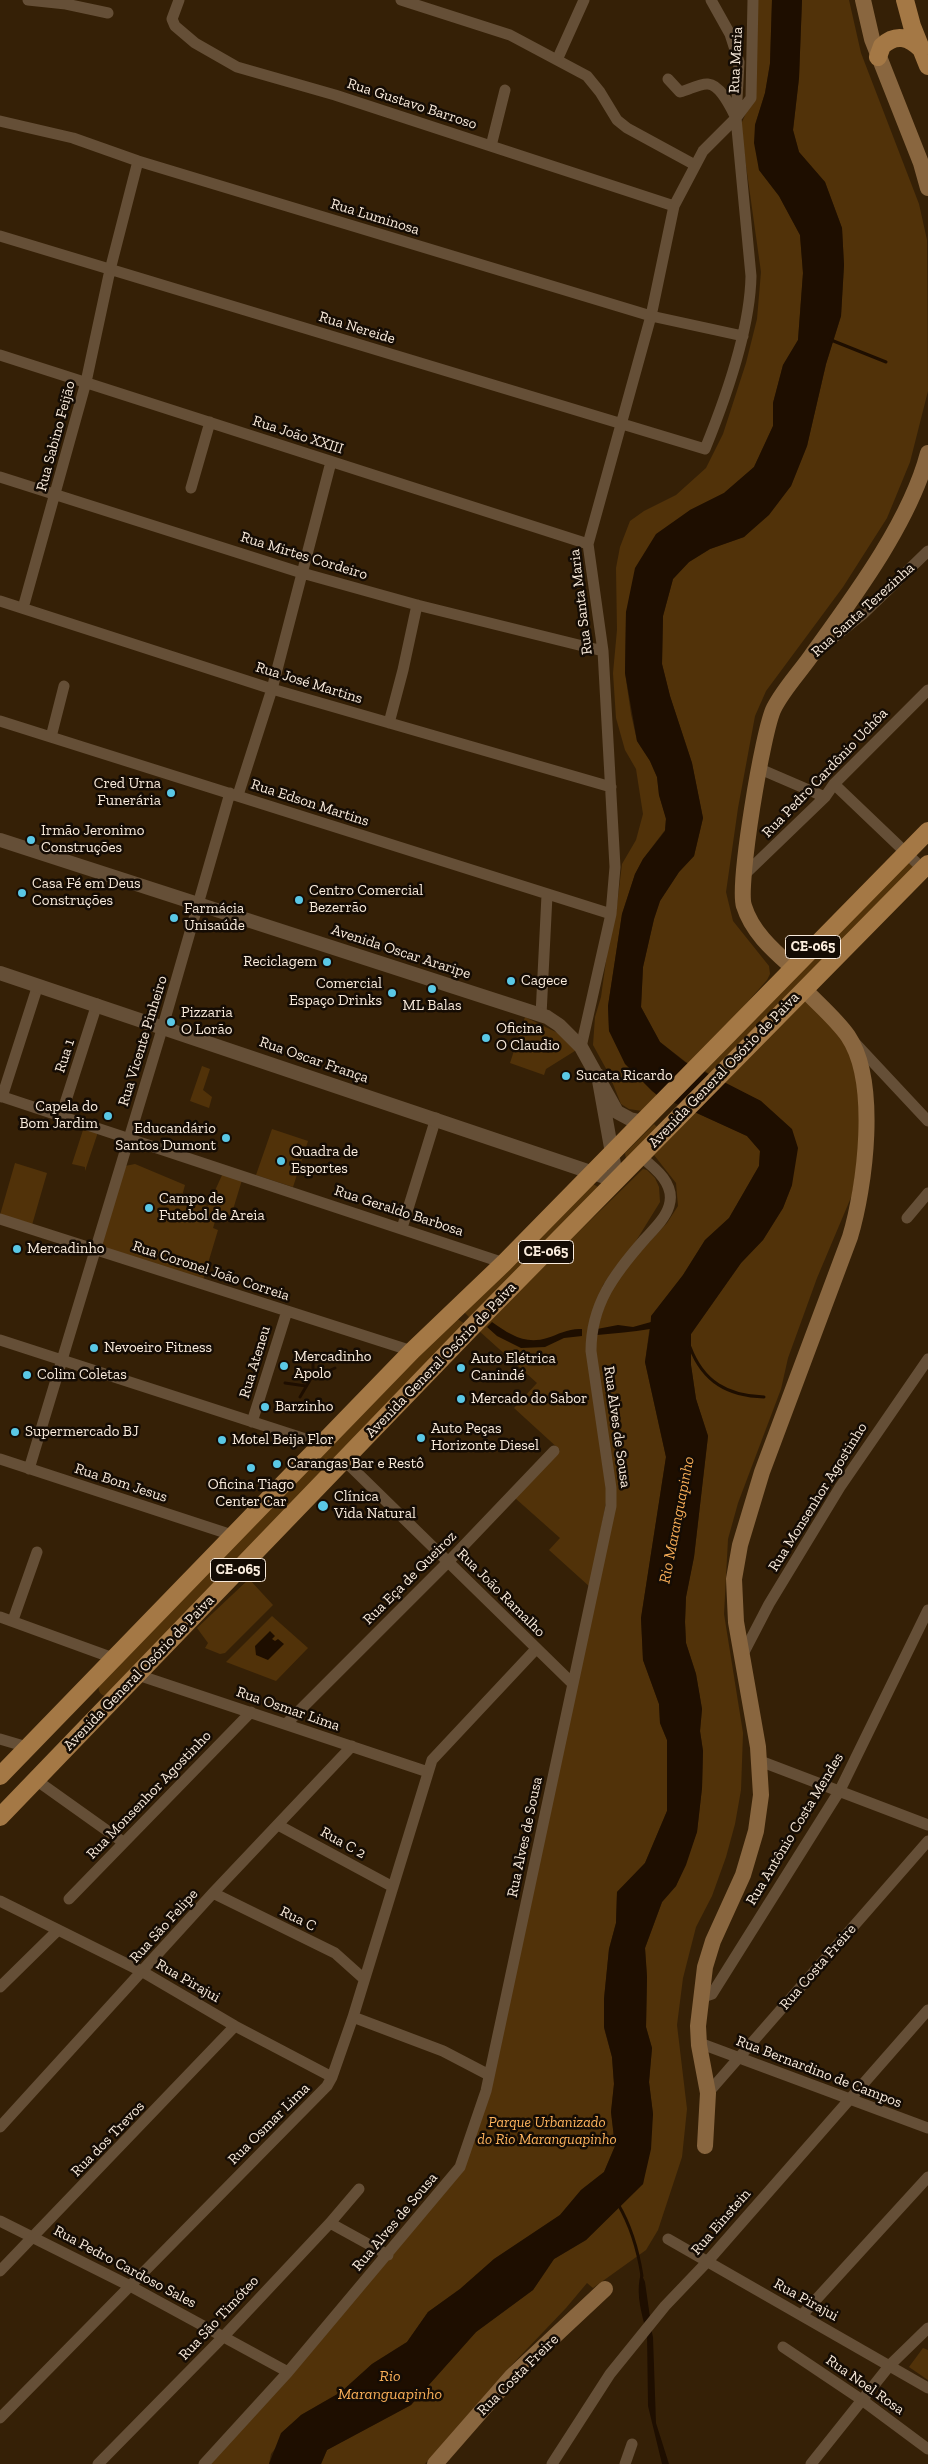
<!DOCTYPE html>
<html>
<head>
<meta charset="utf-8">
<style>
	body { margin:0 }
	canvas { display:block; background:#352006 }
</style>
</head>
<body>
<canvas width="928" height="2464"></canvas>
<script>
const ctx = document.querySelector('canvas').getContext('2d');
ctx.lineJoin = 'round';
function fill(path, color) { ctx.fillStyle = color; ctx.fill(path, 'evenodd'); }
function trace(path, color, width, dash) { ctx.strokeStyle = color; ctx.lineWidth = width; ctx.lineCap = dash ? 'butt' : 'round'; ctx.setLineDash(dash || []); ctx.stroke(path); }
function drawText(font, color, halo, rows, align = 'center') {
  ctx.font = font + ' "Zilla Slab",serif'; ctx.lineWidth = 5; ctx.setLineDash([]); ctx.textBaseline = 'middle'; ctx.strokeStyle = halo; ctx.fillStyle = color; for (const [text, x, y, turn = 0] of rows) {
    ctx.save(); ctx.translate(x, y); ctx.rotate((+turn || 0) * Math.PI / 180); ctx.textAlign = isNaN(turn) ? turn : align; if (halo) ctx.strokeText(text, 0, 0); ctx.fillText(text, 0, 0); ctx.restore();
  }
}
fill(new Path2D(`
	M 757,0 L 772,0 L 770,63 L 765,93 L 755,125 L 759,170 L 779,196 L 800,235 L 803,273 L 798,340 L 783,365 L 773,403 L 773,426 L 754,467 L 724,493 L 690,510 L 626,612 L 625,673 L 631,714 L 637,741 L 650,761 L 657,777 L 659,795 L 666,818 L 665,830 L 643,859 L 635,874 L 622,914 L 608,1006 L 609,1031 L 657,1095 L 642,1111 L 629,1109 L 621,1104 L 609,1074 L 593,1045 L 595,1017 L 601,997 L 609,940 L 616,913 L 622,864 L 636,840 L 643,814 L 636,769 L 625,750 L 616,718 L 613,673 L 617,630 L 616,568 L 620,547 L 630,521 L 644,511 L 676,495 L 706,468 L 723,434 L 746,363 L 757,319 L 761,272 L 742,137 L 742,122 L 753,98 Z
	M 802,0 L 849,0 L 861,53 L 919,204 L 927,240 L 928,391 L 910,462 L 887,518 L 843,587 L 766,691 L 755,716 L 738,808 L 726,892 L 733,921 L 769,966 L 770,974 L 767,980 L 691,1066 L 660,1042 L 641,1007 L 643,967 L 654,919 L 660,901 L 679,872 L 694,856 L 703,818 L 692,763 L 670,696 L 662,664 L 663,616 L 673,579 L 689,562 L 710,549 L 744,537 L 791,486 L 807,446 L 826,364 L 841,316 L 844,265 L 842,228 L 825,182 L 799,152 L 793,130 L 799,78 Z
	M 908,861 L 915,868 L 709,1074 L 705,1071 Z
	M 807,996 L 839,1031 L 858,1066 L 863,1124 L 852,1195 L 817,1278 L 788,1358 L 781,1389 L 738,1503 L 728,1539 L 724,1614 L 743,1733 L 741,1790 L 735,1824 L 726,1857 L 712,1896 L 696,1927 L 683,1978 L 677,2025 L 687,2109 L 682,2157 L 658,2230 L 646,2250 L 593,2288 L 587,2283 L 566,2308 L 504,2373 L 425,2464 L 321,2464 L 327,2450 L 411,2405 L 476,2332 L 533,2290 L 554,2259 L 586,2240 L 643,2184 L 653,2114 L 649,2082 L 652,2048 L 646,2027 L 647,1977 L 645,1948 L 662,1902 L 676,1886 L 697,1832 L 702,1788 L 703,1751 L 700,1731 L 702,1709 L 696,1674 L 686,1643 L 685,1622 L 686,1597 L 694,1557 L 708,1436 L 696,1399 L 691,1365 L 691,1334 L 741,1263 L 763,1240 L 783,1208 L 792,1185 L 761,1101 L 723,1083 Z
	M 525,1017 L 562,1035 L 578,1049 L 546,1069 L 544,1075 L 510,1063 Z
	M 202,1066 L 210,1069 L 203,1090 L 212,1097 L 209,1108 L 190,1101 Z
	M 695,1112 L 747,1136 L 760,1151 L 759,1166 L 729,1218 L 705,1240 L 683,1275 L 651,1317 L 645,1362 L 666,1457 L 641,1618 L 643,1660 L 659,1704 L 660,1723 L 667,1740 L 667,1811 L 645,1863 L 617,1892 L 616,1923 L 609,1949 L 604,1999 L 604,2028 L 612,2057 L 614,2084 L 611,2112 L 615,2146 L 604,2172 L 581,2190 L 560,2215 L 494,2259 L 460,2289 L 428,2312 L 407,2342 L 372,2364 L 341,2392 L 301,2415 L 271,2454 L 269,2464 L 211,2464 L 471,2150 L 613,1520 L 595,1351 L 597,1329 L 610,1290 L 622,1271 L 667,1223 L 678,1206 L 676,1183 L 654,1155 Z
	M 654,1124 L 657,1127 L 626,1159 L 625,1153 Z
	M 84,1127 L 98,1132 L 85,1171 L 85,1167 L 72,1164 Z
	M 272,1129 L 308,1141 L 293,1187 L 256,1175 Z
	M 15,1163 L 47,1173 L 32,1225 L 0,1215 Z
	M 135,1164 L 185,1185 L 182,1196 L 208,1206 L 223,1173 L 242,1180 L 231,1216 L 218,1212 L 213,1228 L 218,1230 L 203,1280 L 100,1247 L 125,1166 Z
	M 643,1169 L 647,1170 L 655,1178 L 659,1187 L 660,1202 L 631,1249 L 616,1266 L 603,1285 L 589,1329 L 607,1497 L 590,1587 L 549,1550 L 560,1538 L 515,1498 L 560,1450 L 514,1408 L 537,1383 L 478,1330 Z
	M 593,1184 L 598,1187 L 471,1319 L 463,1311 Z
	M 456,1318 L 465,1324 L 105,1696 C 98,1694 98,1688 99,1682 Z
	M 249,1579 L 273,1605 L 225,1653 L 220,1654 L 205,1648 L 208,1643 L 197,1628 Z
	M 272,1616 L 308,1648 L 276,1681 L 226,1662 Z
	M 923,2348 L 928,2350 L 928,2380 L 909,2367 Z`), '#513209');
fill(new Path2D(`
	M 772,0 L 802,0 L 799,78 L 793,130 L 799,152 L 825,182 L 842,228 L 844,265 L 841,316 L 826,364 L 807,446 L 791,486 L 769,515 L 744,537 L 710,549 L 689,562 L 673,579 L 663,616 L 662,664 L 670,696 L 692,763 L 703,818 L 694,856 L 679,872 L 660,901 L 654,919 L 643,967 L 641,1007 L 660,1042 L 685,1062 L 761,1101 L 792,1129 L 798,1148 L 792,1185 L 783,1208 L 763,1240 L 741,1263 L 691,1334 L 691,1365 L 696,1399 L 708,1436 L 694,1557 L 686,1597 L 685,1622 L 686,1643 L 696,1674 L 702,1709 L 700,1731 L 703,1751 L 702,1788 L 697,1832 L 686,1865 L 676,1886 L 662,1902 L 645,1948 L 647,1977 L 646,2027 L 652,2048 L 649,2082 L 653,2114 L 651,2149 L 643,2184 L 586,2240 L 554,2259 L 533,2290 L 476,2332 L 411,2405 L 327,2450 L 321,2464 L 269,2464 L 281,2433 L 301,2415 L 341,2392 L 372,2364 L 407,2342 L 428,2312 L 460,2289 L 494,2259 L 560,2215 L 581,2190 L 604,2172 L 615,2146 L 611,2112 L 614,2084 L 612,2057 L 604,2027 L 604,1999 L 609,1949 L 616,1923 L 617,1892 L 645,1863 L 667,1811 L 667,1740 L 660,1723 L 659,1704 L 643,1660 L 641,1618 L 666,1457 L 645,1362 L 650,1329 C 632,1332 615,1333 597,1335 L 597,1329 L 618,1325 L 633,1327 L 651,1322 L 651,1316 L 683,1275 L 705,1240 L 729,1218 L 759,1166 L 760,1151 L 747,1136 L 657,1095 L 652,1091 L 625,1064 L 609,1031 L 608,1006 L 622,914 L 635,874 L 643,859 L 665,831 L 666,819 L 659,795 L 657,777 L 650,761 L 637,741 L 625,673 L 626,612 L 635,568 L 656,534 L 690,510 L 724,493 L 754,467 L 773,426 L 773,403 L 783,365 L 798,340 L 803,273 L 800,235 L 779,196 L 759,170 L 754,143 L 755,125 L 765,93 L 770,64 Z
	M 492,1322 C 509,1334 525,1345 547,1338 C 559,1334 569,1328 582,1329 L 582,1336 L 564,1338 L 545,1347 L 521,1348 L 497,1336 L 487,1327 Z
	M 270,1631 L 275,1636 L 272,1639 L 275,1641 L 278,1639 L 284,1644 L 268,1660 L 256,1655 L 255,1646 Z
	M 641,2273 L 645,2282 L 650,2317 L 644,2323 C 640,2307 636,2290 641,2273 Z
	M 651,2328 L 653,2337 L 656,2423 L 669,2464 L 662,2464 L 648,2406 L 647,2333 Z`), '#1e0e00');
trace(new Path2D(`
	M 831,340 L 886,362
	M 690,1347 C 703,1382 728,1396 764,1397
	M 313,1364 L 313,1375 L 324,1373 L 335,1368
	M 285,1383 L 306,1386
	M 300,1397 L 313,1375
	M 618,2204 C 631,2226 638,2250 642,2276`), '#1e0e00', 3);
trace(new Path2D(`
	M 28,0 L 66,4 L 108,13
	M 179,0 L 172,19 L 175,26 L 195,43 L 237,67 L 335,95 L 674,206
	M 401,0 L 510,35 L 587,76 L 600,92 L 617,120 L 627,128 L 695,165
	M 557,60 L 584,0
	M 668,79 L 680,92 C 689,90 700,83 708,84 C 721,85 731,108 736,118
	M 0,121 L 73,138 L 138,161 L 651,316 L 743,336
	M 491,146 L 505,90
	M 0,236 L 705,449 C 725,400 750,329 751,276 L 736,118 L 739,62 L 730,34 L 711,0
	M 0,355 L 588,544
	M 0,477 L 302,573 L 417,605 L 603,651
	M 191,488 L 210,422
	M 0,601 L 272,689 L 611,787
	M 23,608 L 86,382 L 110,270 L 138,161
	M 822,647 L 863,614 L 928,551
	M 0,721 L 611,914
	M 389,723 L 403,670 L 417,605
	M 51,737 L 64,686
	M 760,769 L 825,797
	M 834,784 L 923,869
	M 238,795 L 272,689 L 331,462
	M 743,876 L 825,797 L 834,784 L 928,690
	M 541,1015 L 547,895
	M 856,1044 L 928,1121
	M 581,1047 L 611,914 L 615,867 L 603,651 L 588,544 L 651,316 L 674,206 L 703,151 L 736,118 L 751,98 L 753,0
	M 0,1096 L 504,1263
	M 2,1097 L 38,985
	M 61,1116 L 97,1004
	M 907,1218 L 928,1193
	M 0,1219 L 412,1351
	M 402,1228 L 436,1118
	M 0,1340 L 321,1444
	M 252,1422 L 287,1311
	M 0,1459 L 232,1535
	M 344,1460 L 573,1684
	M 29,1469 L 163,1026 L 230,793
	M 0,1617 L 113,1658
	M 13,1620 L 37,1552
	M 742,1656 L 769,1604 L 840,1487 L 928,1359
	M 138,1675 L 428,1772
	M 286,1724 L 448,1562 L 554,1451
	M 0,1739 L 27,1747
	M 760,1761 L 928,1825
	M 36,1780 L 123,1842
	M 278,1825 L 393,1887
	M 213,1893 L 335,1953 L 364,1979
	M 69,1899 L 251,1712
	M 0,1901 L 143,1972 L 235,2026 L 332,2077
	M 0,1987 L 57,1931
	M 700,1998 L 712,1994 L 840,1790 L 928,1610
	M 353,2017 L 443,2051 L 489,2075
	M 699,2045 L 702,2044 L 928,2128
	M 708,2093 L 928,1841
	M 0,2127 L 213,1893 L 352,1746
	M 0,2221 L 130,2286 L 288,2372
	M 330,2223 L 388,2255
	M 668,2239 L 928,2388
	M 0,2271 L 235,2026
	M 802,2315 L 928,2177
	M 783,2347 L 862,2400 L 928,2449
	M 0,2418 L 327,2086 L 332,2077 L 353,2017 L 432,1760 L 536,1649
	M 98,2464 L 224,2336 L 330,2223 L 359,2189
	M 204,2464 L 288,2372 L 460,2167 L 486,2091 L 611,1506 L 611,1488 L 591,1351 C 591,1304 615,1273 644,1240 C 653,1230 665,1219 669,1206 C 676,1184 655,1168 640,1156
	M 552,2464 L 610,2374 L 665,2306 L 707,2262 L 928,2010
	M 625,2464 L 632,2444
	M 811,2464 L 890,2365 L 928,2328`), '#654f37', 11);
trace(new Path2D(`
	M 0,840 L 547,1017 L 559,1025 L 581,1047 L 617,1112 L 630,1119 L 643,1122
	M 0,973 L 617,1181 L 598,1075`), '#654f37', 14);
trace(new Path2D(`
	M 863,0 L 872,39 L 921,163 L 928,188
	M 793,968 C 773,950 752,932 744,906 C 737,886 763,729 774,708 C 783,690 799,673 811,656 C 853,598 910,522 928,453
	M 705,2146 L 708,2093 L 699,2045 L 698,2026 L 705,1967 L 713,1941 L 743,1875 L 756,1831 L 761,1795 L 758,1747 L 736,1622 L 734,1579 L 740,1545 L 762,1472 L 850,1237 C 865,1187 879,1082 848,1036 C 836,1019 818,1004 804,989
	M 435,2464 L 512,2376 L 605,2289`), '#89663f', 16);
trace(new Path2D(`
	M 905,0 L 912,26 L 928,66
	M 878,57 L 882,46 C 896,33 909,37 921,49
	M 0,1776 L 412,1351 L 504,1263 L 928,831
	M 0,1817 L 476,1323 L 928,864`), '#a47845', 18);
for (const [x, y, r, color] of [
	[171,793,5,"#5ac8e6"],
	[31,840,5,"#5ac8e6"],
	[22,893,5,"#5ac8e6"],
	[299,900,5,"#5ac8e6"],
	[174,918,5,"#5ac8e6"],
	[327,962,5,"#5ac8e6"],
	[511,981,5,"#5ac8e6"],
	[432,989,5,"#5ac8e6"],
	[392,993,5,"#5ac8e6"],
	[171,1022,5,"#5ac8e6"],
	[486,1038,5,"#5ac8e6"],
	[566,1076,5,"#5ac8e6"],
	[108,1116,5,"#5ac8e6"],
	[226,1138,5,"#5ac8e6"],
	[281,1161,5,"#5ac8e6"],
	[149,1208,5,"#5ac8e6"],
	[17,1249,5,"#5ac8e6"],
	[94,1348,5,"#5ac8e6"],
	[284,1366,5,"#5ac8e6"],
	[461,1368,5,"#5ac8e6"],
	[27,1375,5,"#5ac8e6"],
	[461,1399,5,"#5ac8e6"],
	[265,1407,5,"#5ac8e6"],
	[15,1432,5,"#5ac8e6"],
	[421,1438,5,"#5ac8e6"],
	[222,1440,5,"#5ac8e6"],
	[277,1464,5,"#5ac8e6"],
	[251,1468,5,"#5ac8e6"],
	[323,1506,6,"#5ac8e6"]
]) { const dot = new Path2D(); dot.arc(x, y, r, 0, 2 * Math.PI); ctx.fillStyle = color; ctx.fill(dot); trace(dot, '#150c04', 2); }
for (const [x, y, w] of [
	[813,947,55],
	[546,1252,55],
	[238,1570,55]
]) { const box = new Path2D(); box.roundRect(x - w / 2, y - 11.5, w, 23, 4); ctx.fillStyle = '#150c04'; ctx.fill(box); trace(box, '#f9ebdc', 1); }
drawText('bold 14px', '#f9ebdc', null, [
	["CE-065",813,947],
	["CE-065",546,1252],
	["CE-065",238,1570]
]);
drawText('15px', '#f9ebdc', '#150c04', [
	["Rua Maria",736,60,-87],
	["Rua Gustavo Barroso",412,104,18],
	["Rua Luminosa",375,217,17],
	["Rua Nereide",357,328,17],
	["Rua João XXIII",298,435,18],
	["Rua Sabino Feijão",56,436,-75],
	["Rua Mirtes Cordeiro",304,556,17],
	["Rua Santa Maria",581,602,-97],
	["Rua Santa Terezinha",863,610,-42],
	["Rua José Martins",309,683,17],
	["Rua Pedro Cardônio Uchôa",825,773,-46],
	["Rua Edson Martins",310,803,18],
	["Avenida Oscar Araripe",401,952,18],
	["Rua Vicente Pinheiro",143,1041,-73],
	["Rua 1",65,1056,-72],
	["Rua Oscar França",314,1060,19],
	["Avenida General Osório de Paiva",724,1070,-46],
	["Rua Geraldo Barbosa",399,1211,18],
	["Rua Coronel João Correia",211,1271,18],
	["Avenida General Osório de Paiva",441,1360,-46],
	["Rua Ateneu",255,1362,-73],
	["Rua Alves de Sousa",617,1427,82],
	["Rua Bom Jesus",121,1483,18],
	["Rua Monsenhor Agostinho",818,1497,-58],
	["Rua Eça de Queiroz",410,1578,-45],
	["Rua João Ramalho",501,1593,45],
	["Avenida General Osório de Paiva",139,1673,-46],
	["Rua Osmar Lima",288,1709,19],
	["Rua Monsenhor Agostinho",149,1795,-46],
	["Rua Antônio Costa Mendes",795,1829,-59],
	["Rua Alves de Sousa",525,1837,-78],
	["Rua C 2",343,1843,29],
	["Rua C",298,1919,26],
	["Rua São Felipe",164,1926,-48],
	["Rua Costa Freire",818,1967,-49],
	["Rua Pirajui",188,1981,30],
	["Rua Bernardino de Campos",819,2072,21],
	["Rua Osmar Lima",269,2124,-45],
	["Rua dos Trevos",108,2139,-46],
	["Rua Alves de Sousa",395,2222,-50],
	["Rua Einstein",721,2222,-49],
	["Rua Pedro Cardoso Sales",125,2267,28],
	["Rua Pirajui",806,2300,29],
	["Rua São Timóteo",219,2318,-47],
	["Rua Costa Freire",518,2375,-45],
	["Rua Noel Rosa",865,2385,35]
]);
drawText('15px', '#f9ebdc', '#150c04', [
	["Cred Urna",161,784,"right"],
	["Funerária",161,801,"right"],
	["Irmão Jeronimo",41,831],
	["Construções",41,848],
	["Casa Fé em Deus",32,884],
	["Construções",32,901],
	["Centro Comercial",309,891],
	["Bezerrão",309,908],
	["Farmácia",184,909],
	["Unisaúde",184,926],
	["Reciclagem",317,962,"right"],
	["Cagece",521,981],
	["Comercial",382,984,"right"],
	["Espaço Drinks",382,1001,"right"],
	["ML Balas",432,1006,"center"],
	["Pizzaria",181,1013],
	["O Lorão",181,1030],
	["Oficina",496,1029],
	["O Claudio",496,1046],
	["Sucata Ricardo",576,1076],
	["Capela do",98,1107,"right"],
	["Bom Jardim",98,1124,"right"],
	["Educandário",216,1129,"right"],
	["Santos Dumont",216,1146,"right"],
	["Quadra de",291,1152],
	["Esportes",291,1169],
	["Campo de",159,1199],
	["Futebol de Areia",159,1216],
	["Mercadinho",27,1249],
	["Nevoeiro Fitness",104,1348],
	["Mercadinho",294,1357],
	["Apolo",294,1374],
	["Auto Elétrica",471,1359],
	["Canindé",471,1376],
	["Colim Coletas",37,1375],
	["Mercado do Sabor",471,1399],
	["Barzinho",275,1407],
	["Auto Peças",431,1429],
	["Horizonte Diesel",431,1446],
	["Supermercado BJ",25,1432],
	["Motel Beija Flor",232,1440],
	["Carangas Bar e Restô",287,1464],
	["Oficina Tiago",251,1485,"center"],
	["Center Car",251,1502,"center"],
	["Clínica",334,1497],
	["Vida Natural",334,1514]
], 'left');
drawText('italic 15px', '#fdb35d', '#150c04', [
	["Parque Urbanizado",547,2123],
	["do Rio Maranguapinho",547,2140]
]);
drawText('italic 16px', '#f8ae58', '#150c04', [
	["Rio Maranguapinho",677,1520,-79],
	["Rio",390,2376],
	["Maranguapinho",390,2394]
]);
</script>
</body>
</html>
